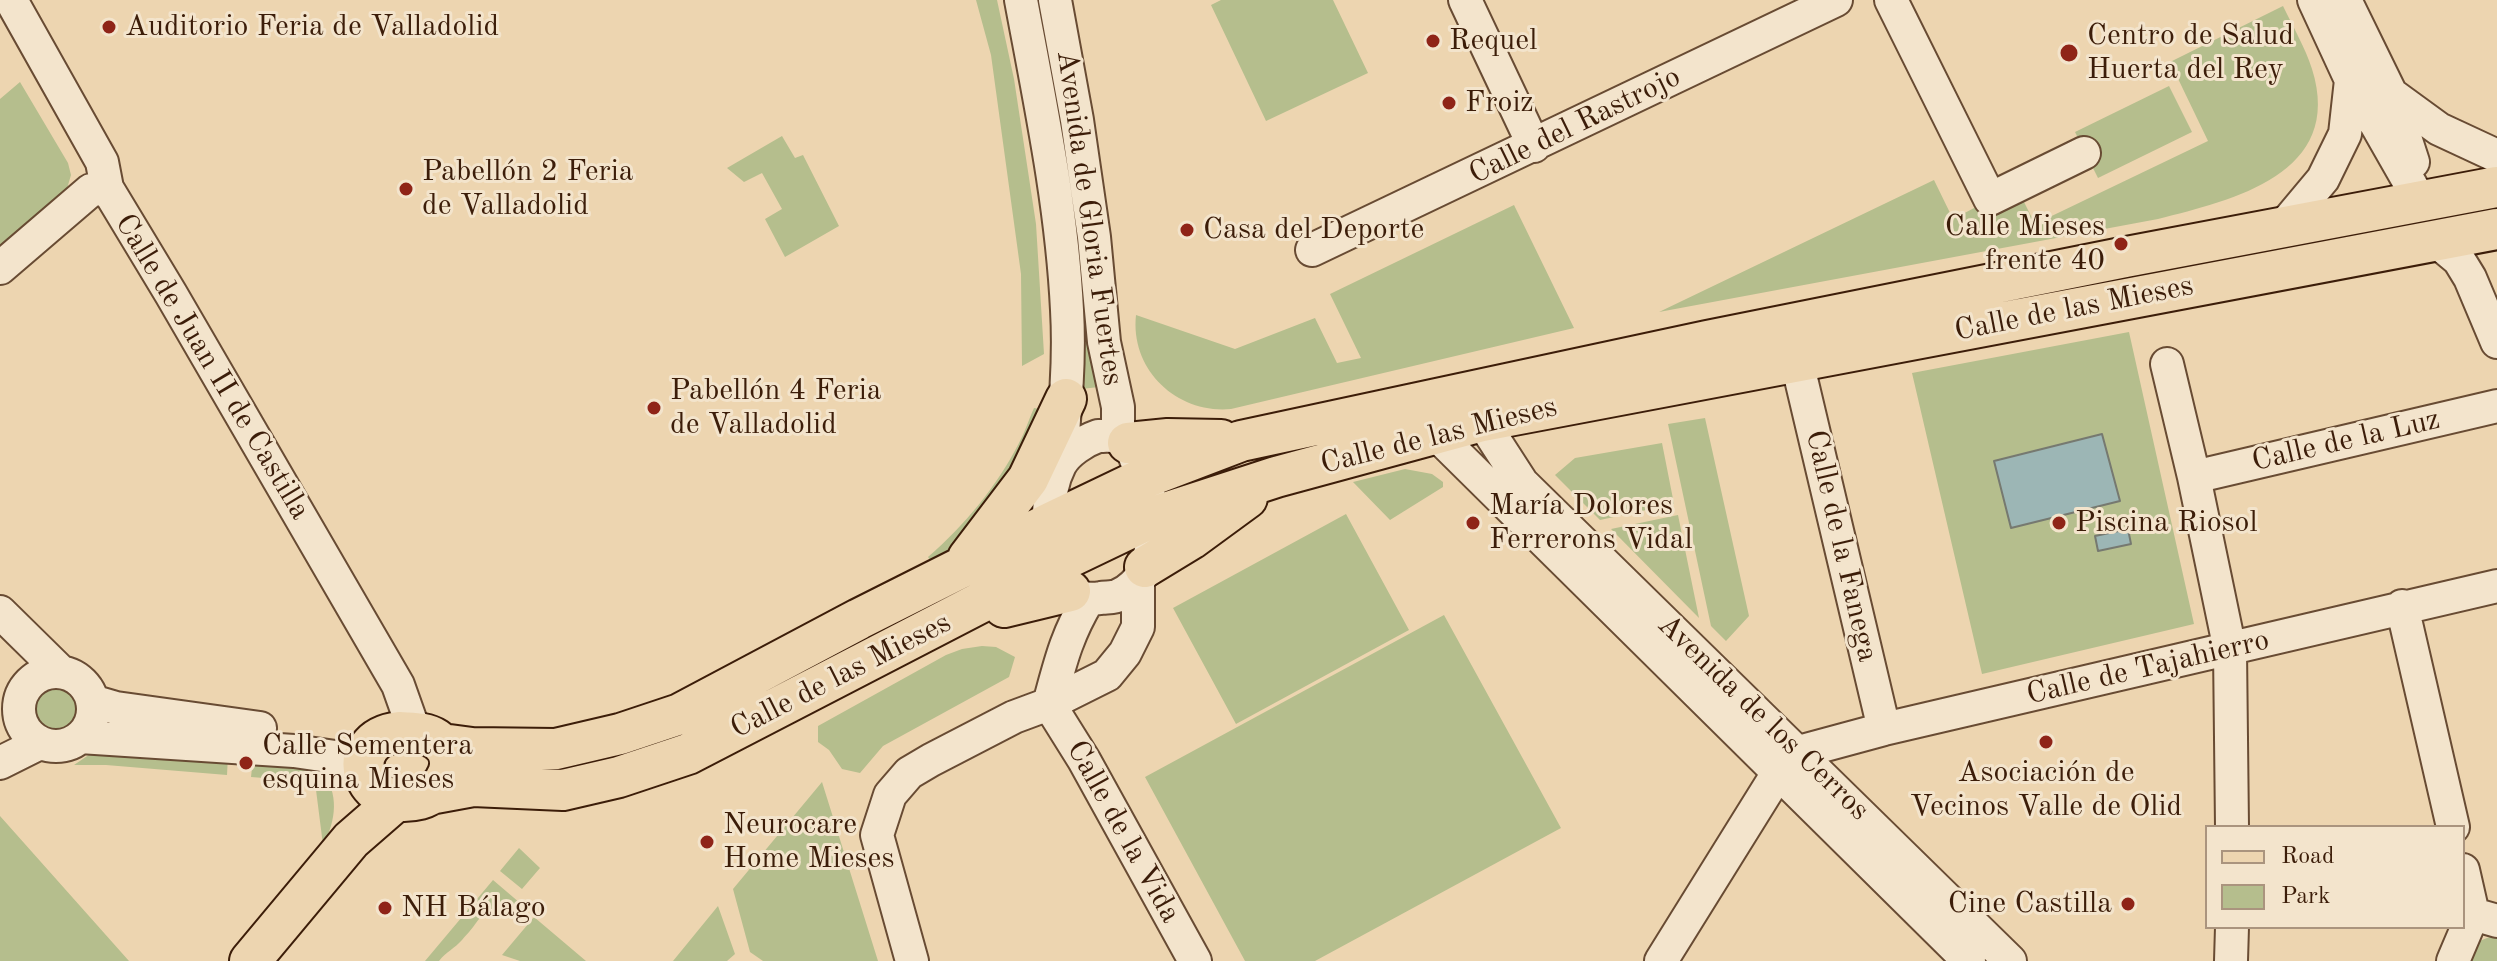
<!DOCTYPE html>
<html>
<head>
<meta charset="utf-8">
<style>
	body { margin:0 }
	#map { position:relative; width:2497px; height:961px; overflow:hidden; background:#edd5b0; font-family:"Old Standard TT",serif }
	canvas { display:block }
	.legend { position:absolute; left:2205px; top:825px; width:260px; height:104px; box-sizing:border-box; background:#f3e4cc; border:2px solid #aa947e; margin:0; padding:10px 14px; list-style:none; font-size:24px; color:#3c1d09 }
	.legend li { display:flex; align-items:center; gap:16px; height:40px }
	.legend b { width:40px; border:2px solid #aa947e }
</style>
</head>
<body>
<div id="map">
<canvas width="2497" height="961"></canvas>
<ul class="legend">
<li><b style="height:10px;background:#edd5b0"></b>Road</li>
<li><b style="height:22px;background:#b5be8d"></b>Park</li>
</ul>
</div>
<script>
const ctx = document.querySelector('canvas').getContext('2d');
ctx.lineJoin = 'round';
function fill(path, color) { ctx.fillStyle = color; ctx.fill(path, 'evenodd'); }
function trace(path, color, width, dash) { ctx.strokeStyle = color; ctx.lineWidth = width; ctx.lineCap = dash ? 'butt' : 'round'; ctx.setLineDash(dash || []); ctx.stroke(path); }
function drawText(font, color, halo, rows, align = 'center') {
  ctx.font = font + ' "Old Standard TT",serif'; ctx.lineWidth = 6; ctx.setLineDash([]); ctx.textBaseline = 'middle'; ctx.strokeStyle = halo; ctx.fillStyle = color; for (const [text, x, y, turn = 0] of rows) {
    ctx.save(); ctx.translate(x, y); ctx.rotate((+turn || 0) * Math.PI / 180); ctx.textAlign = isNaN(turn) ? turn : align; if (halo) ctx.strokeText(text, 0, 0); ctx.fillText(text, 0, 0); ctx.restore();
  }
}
fill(new Path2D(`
	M 976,0 L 997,0 L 1014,79 L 1036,224 L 1044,354 L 1022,366 L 1021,274 L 991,55 Z
	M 1031,0 L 1043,0 L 1048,23 L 1099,387 L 1081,389 Z
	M 1221,0 L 1333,0 L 1368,73 L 1266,121 L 1211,5 Z
	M 2283,6 C 2293,27 2305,47 2312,69 C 2345,174 2233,200 2158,219 L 1659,312 L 1934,180 L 1953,219 L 1978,206 L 2022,198 L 2035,224 L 2208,141 L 2170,62 Z
	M 20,82 L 68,163 L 71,175 L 66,192 L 0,250 L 0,99 Z
	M 2169,86 L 2192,132 L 2098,178 L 2075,132 Z
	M 782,136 L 795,158 L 803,155 L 839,226 L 785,257 L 765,219 L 782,209 L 762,173 L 744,182 L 727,168 Z
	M 1514,205 L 1574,328 L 1231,409 C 1177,414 1130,370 1136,315 L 1235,349 L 1315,318 L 1337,363 L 1361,358 L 1330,294 Z
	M 2129,332 L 2194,624 L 1982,674 L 1912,373 Z
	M 1034,408 L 1047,410 L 976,530 L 934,566 L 928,557 C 965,525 997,486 1019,443 C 1025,432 1029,419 1034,408 Z
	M 1705,418 L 1749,616 L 1726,641 L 1711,626 L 1668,424 Z
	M 1662,443 L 1674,504 L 1600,520 L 1555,475 L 1575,458 Z
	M 1405,469 L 1432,474 L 1443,482 L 1443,487 L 1390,520 L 1353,482 Z
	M 1346,514 L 1409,630 L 1236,724 L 1173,608 Z
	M 1678,515 L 1699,618 L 1611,529 Z
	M 1444,615 L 1561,828 L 1315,961 L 1245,961 L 1145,777 Z
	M 982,646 L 996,647 L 1015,657 L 1009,677 L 883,746 L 860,773 L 842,769 L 829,750 L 818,742 L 818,726 L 946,655 L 962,649 Z
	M32 708a24 24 0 1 1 48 0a24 24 0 1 1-48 0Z
	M 93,752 L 228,756 L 227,775 L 106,765 L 74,765 Z
	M 253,759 L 321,771 C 340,793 336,821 323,845 L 315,782 L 251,777 Z
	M 822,782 L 878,961 L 763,961 L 750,952 L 733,889 Z
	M 0,816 L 129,961 L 0,961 Z
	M 519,848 L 540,868 L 522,889 L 500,871 Z
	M 493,880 L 520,903 L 517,906 C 476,908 487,914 462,940 C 455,948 446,952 439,961 L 425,961 Z
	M 718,906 L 735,954 L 727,961 L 673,961 Z
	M 534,917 L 586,961 L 520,961 L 502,955 Z
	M 2497,936 L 2497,961 L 2463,961 C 2473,946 2478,938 2497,936 Z`), '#b5be8d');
const water = new Path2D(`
	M 2102,434 L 2120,501 L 2011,528 L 1994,461 Z
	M 2128,529 L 2131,544 L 2098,551 L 2095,536 Z`);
fill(water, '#9cb6b5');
trace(water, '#767970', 2);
const minor = new Path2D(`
	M 11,0 L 102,162 L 107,188 L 171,294 L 398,685 L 415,733
	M 1021,0 C 1040,102 1062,206 1067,310 C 1070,361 1065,413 1060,463
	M 1055,0 L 1077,120 L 1094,237 L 1104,342 L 1118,407 L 1118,436
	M 1465,0 L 1534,146
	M 1891,0 L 1990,199 L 2084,153
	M 2314,0 L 2351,80 L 2420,201
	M 2345,0 L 2391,94 L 2413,162
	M 2391,94 L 2439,129 L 2497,156
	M 2282,228 L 2323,179 L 2345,134 L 2351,80
	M 2435,240 L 2459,260 L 2470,278 L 2497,342
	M 1312,250 L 1836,0
	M 0,268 L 91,190 L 107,188
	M 1797,362 L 1884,729
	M 2167,364 L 2194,477 L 2230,650 L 2232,827
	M 1482,421 L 1522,483 L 2010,961
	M 1436,434 L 1969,961
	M 1098,436 C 1107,436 1119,434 1127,442 C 1133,448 1136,461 1140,469 C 1156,505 1164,575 1119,595 C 1114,598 1106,597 1101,598 C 1089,600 1076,599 1068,588 C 1046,559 1043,498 1060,465 C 1067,452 1084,441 1098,436 Z
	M 2194,477 L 2497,406
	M 1088,600 C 1066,636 1060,664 1049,704 L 1084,760 L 1195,961
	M 2402,606 L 2453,827
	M 0,612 L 61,672
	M19 709a37 37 0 1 1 74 0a37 37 0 1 1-74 0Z
	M 92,701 L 116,708 L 260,728
	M 80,737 L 294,751 L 342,758 L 364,774
	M 0,763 L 40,743
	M 2463,870 L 2473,914
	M 912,961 L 877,835 L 890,795 L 909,773 L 931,760 L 1014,717 L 1049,704 L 1107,675 L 1125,653 L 1138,627 L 1138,581
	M 1661,961 L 1778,773 L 1799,752 L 1884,729 L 2497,586
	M 2231,961 L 2232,927
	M 2453,961 L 2473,914 L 2497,921`);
const major = new Path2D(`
	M 1128,443 L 1168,439 L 1221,440
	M 968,558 L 1028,479 L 1066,399
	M 1145,567 L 1191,539 L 1247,498
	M 1004,607 L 1070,591
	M 399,732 C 412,733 425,732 436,739 C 464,757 446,792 420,799 C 360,814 340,739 399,732 Z
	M 442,744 L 472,748 L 556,749 L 620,734 L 680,714 L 859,619 L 1050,523 L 1144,478 L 1241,441 L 1707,341 L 2126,257 L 2497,187
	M 435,793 L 473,786 L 563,790 L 619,777 L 688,754 L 1055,564 L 1153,517 L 1276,477 L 1482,421 L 2497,229
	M 250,961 L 351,840 L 397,800`);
trace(minor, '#684b33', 36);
trace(major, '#3c1d09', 44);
trace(minor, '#f3e4cc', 32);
trace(major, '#edd5b0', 40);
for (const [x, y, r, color] of [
	[109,27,8,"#8f2418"],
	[1433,41,8,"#8f2418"],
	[2069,53,10,"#8f2418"],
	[1449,103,8,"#8f2418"],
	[406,189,8,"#8f2418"],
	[1187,230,8,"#8f2418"],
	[2121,244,8,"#8f2418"],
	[654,408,8,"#8f2418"],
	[1473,523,8,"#8f2418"],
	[2059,523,8,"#8f2418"],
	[2046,742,8,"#8f2418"],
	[246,763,8,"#8f2418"],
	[707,842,8,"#8f2418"],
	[2128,904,8,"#8f2418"],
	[385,908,8,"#8f2418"]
]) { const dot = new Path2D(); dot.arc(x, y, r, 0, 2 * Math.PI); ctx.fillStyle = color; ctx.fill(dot); trace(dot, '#f3e4cc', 3); }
drawText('30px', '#3c1d09', '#f3e4cc', [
	["Auditorio Feria de Valladolid",125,27],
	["Centro de Salud",2087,36],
	["Huerta del Rey",2087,70],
	["Requel",1449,41],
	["Froiz",1465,103],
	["Pabellón 2 Feria",422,172],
	["de Valladolid",422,206],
	["Calle Mieses",2105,227,"right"],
	["frente 40",2105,261,"right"],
	["Casa del Deporte",1203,230],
	["Pabellón 4 Feria",670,391],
	["de Valladolid",670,425],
	["María Dolores",1489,506],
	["Ferrerons Vidal",1489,540],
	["Piscina Riosol",2075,523],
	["Calle Sementera",262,746],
	["esquina Mieses",262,780],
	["Asociación de",2046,773,"center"],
	["Vecinos Valle de Olid",2046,807,"center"],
	["Neurocare",723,825],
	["Home Mieses",723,859],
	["Cine Castilla",2112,904,"right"],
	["NH Bálago",401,908]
], 'left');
drawText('30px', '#3c1d09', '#f3e4cc', [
	["Calle del Rastrojo",1575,126,-26],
	["Avenida de Gloria Fuertes",1089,218,82],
	["Calle de las Mieses",2074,309,-11],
	["Calle de Juan II de Castilla",212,367,59],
	["Calle de las Mieses",1439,436,-14],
	["Calle de la Luz",2346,441,-13],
	["Calle de la Fanega",1841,546,77],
	["Calle de Tajahierro",2148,668,-13],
	["Calle de las Mieses",841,676,-27],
	["Avenida de los Cerros",1763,718,44],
	["Calle de la Vida",1123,832,61]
]);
</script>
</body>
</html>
